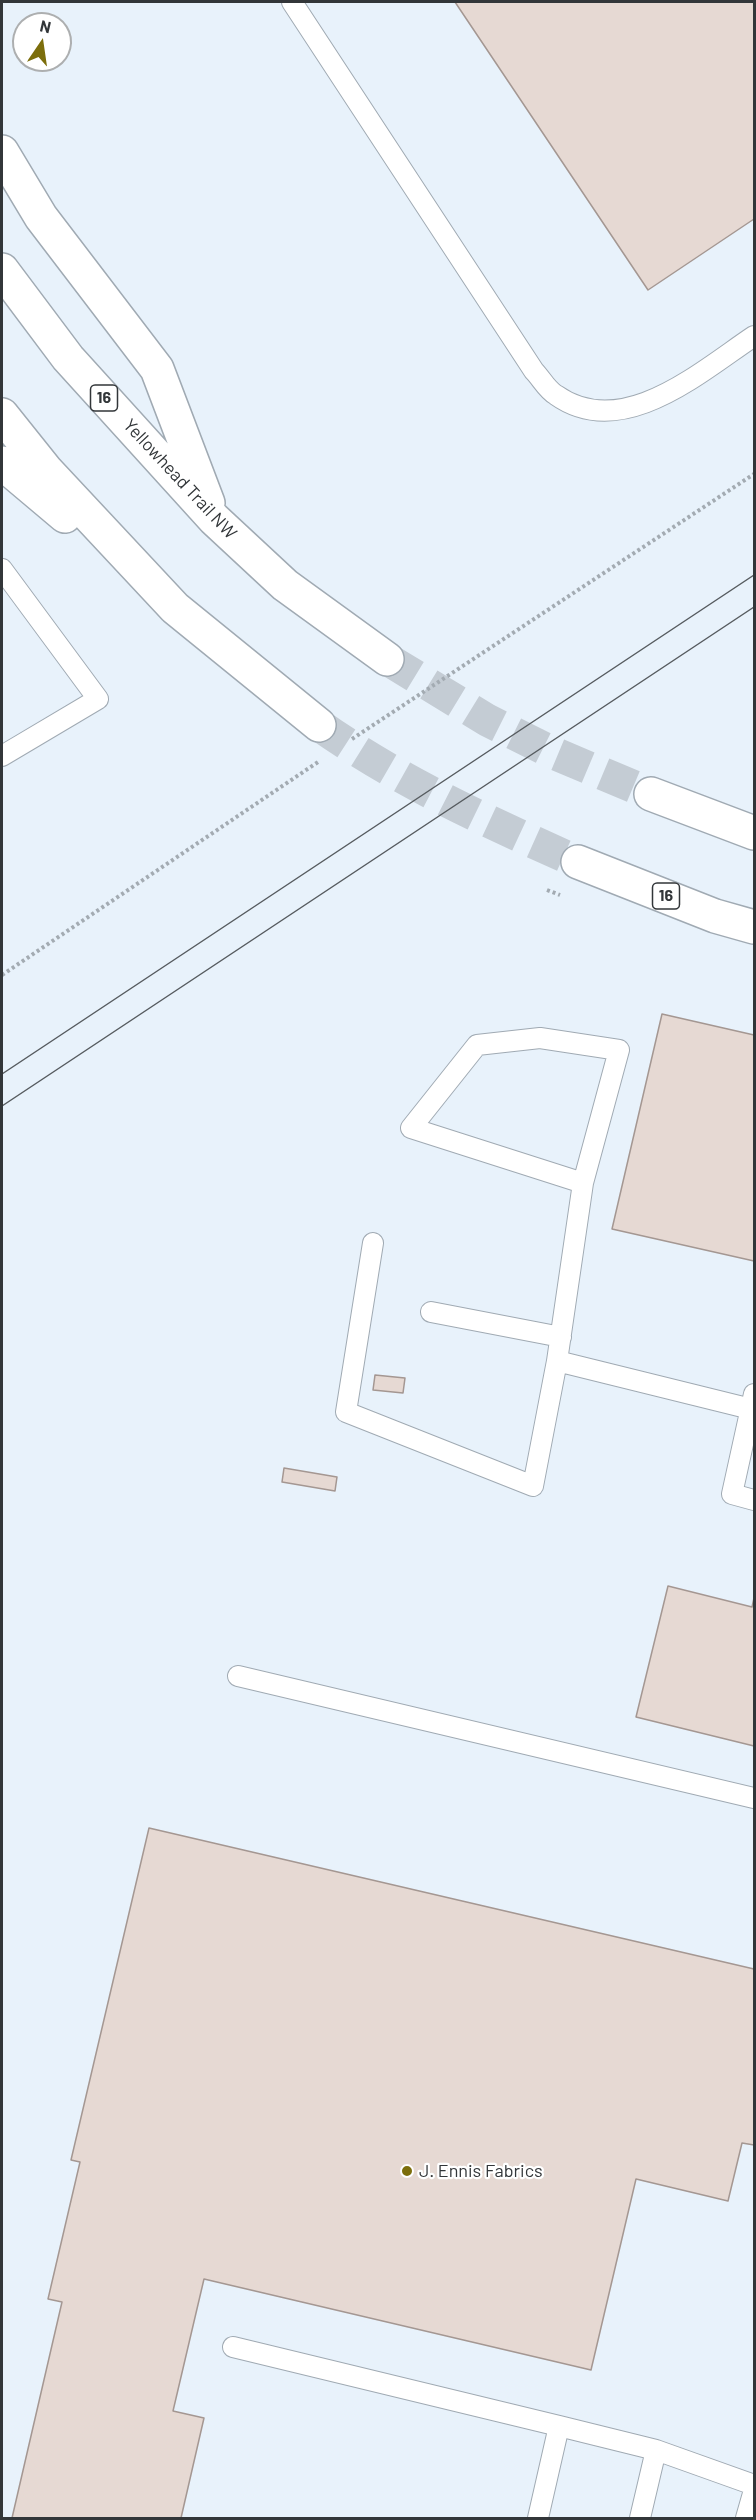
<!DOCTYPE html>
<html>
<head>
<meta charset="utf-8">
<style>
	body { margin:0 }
	#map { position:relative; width:756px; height:2520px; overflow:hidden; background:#e8f2fb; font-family:Barlow,sans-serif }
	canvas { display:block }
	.frame { position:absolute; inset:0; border:3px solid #323639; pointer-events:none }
	.north { position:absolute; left:12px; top:12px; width:60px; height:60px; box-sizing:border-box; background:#fff; border:2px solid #adafb0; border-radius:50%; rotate:13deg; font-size:16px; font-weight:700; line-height:24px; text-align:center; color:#323639 }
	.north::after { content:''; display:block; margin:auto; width:21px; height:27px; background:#7c6e0c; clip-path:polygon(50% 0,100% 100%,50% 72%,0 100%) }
</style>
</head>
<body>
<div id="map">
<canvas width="756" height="2520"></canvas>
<div class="frame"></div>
<div class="north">N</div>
</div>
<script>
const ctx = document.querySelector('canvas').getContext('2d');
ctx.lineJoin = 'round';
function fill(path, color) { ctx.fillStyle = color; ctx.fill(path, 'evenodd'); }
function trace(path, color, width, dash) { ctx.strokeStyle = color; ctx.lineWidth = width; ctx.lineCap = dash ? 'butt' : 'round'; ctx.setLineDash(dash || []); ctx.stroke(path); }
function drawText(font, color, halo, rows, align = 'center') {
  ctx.font = font + ' Barlow,sans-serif'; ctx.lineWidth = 4.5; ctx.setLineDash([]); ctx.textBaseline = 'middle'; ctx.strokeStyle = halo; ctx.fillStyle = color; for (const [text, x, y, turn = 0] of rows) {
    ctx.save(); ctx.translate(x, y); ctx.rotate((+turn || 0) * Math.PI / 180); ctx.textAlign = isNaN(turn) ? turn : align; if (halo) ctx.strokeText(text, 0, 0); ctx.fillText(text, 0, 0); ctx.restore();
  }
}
const building = new Path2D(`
	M 455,2 L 754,2 L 754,219 L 648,290 Z
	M 662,1014 L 754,1035 L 754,1261 L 612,1229 Z
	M 375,1375 L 405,1378 L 403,1393 L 373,1390 Z
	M 284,1468 L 337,1477 L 335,1491 L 282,1482 Z
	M 668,1586 L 752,1607 L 754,1598 L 754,1746 L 636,1717 Z
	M 149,1828 L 754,1969 L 754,2145 L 742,2143 L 728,2201 L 636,2179 L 591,2370 L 204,2279 L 173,2411 L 204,2418 L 181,2518 L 12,2518 L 62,2302 L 48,2299 L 80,2162 L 71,2160 Z`);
fill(building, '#e6d9d3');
trace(building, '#a49792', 1.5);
trace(new Path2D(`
	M 387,659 L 487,720 L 551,752 L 651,794
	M 319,725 C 400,782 488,822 578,862`), '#c4ccd4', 33, [33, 16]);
const service = new Path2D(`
	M 292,2 L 534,371 C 541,378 547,390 556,395 C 622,442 700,372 754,336
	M 2,569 L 98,699 L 2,756
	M 583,1183 L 411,1128 L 477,1045 L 540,1038 L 619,1050 L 583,1183 L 557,1361 L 751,1409
	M 373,1243 L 346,1412 L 533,1486 L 557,1361
	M 431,1312 L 561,1337
	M 754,1394 L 732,1494 L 754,1500
	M 238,1676 L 754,1798
	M 233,2347 L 559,2426 L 538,2518
	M 559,2426 L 656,2450 L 754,2485
	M 640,2518 L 656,2450
	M 746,2518 L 754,2490`);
const motorway = new Path2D(`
	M 2,152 L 41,217 L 157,369 L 208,503
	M 2,270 L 68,358 L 214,519 L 285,585 L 387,659
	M 2,415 L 46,470 L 175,608 L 319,725
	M 2,463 L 65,516
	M 651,794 L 754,833
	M 578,862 L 715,916 L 754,927`);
trace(service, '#a0aab3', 22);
trace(motorway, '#a0aab3', 36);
trace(new Path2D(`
	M 352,739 L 754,474
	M 547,890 L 560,895
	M 2,975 L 318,762`), '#a3abb2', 4, [3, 3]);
trace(service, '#fff', 20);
trace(motorway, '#fff', 33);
trace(new Path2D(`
	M 2,1074 L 754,575
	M 2,1106 L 754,607`), '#565b5f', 1.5);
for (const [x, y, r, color] of [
	[407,2171,6,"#7c6e0c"]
]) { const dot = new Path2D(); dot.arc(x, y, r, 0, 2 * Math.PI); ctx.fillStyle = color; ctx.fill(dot); trace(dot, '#fff', 2); }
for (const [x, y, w] of [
	[104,398,27],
	[666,896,27]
]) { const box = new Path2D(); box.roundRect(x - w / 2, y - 13, w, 26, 4.5); ctx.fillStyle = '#fff'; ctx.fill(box); trace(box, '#323639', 1.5); }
drawText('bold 16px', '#323639', null, [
	["16",104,398],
	["16",666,896]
]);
drawText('18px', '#323639', '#fff', [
	["Yellowhead Trail NW",180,479,47]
]);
drawText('18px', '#323639', '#fff', [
	["J. Ennis Fabrics",419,2171]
], 'left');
</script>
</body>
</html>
